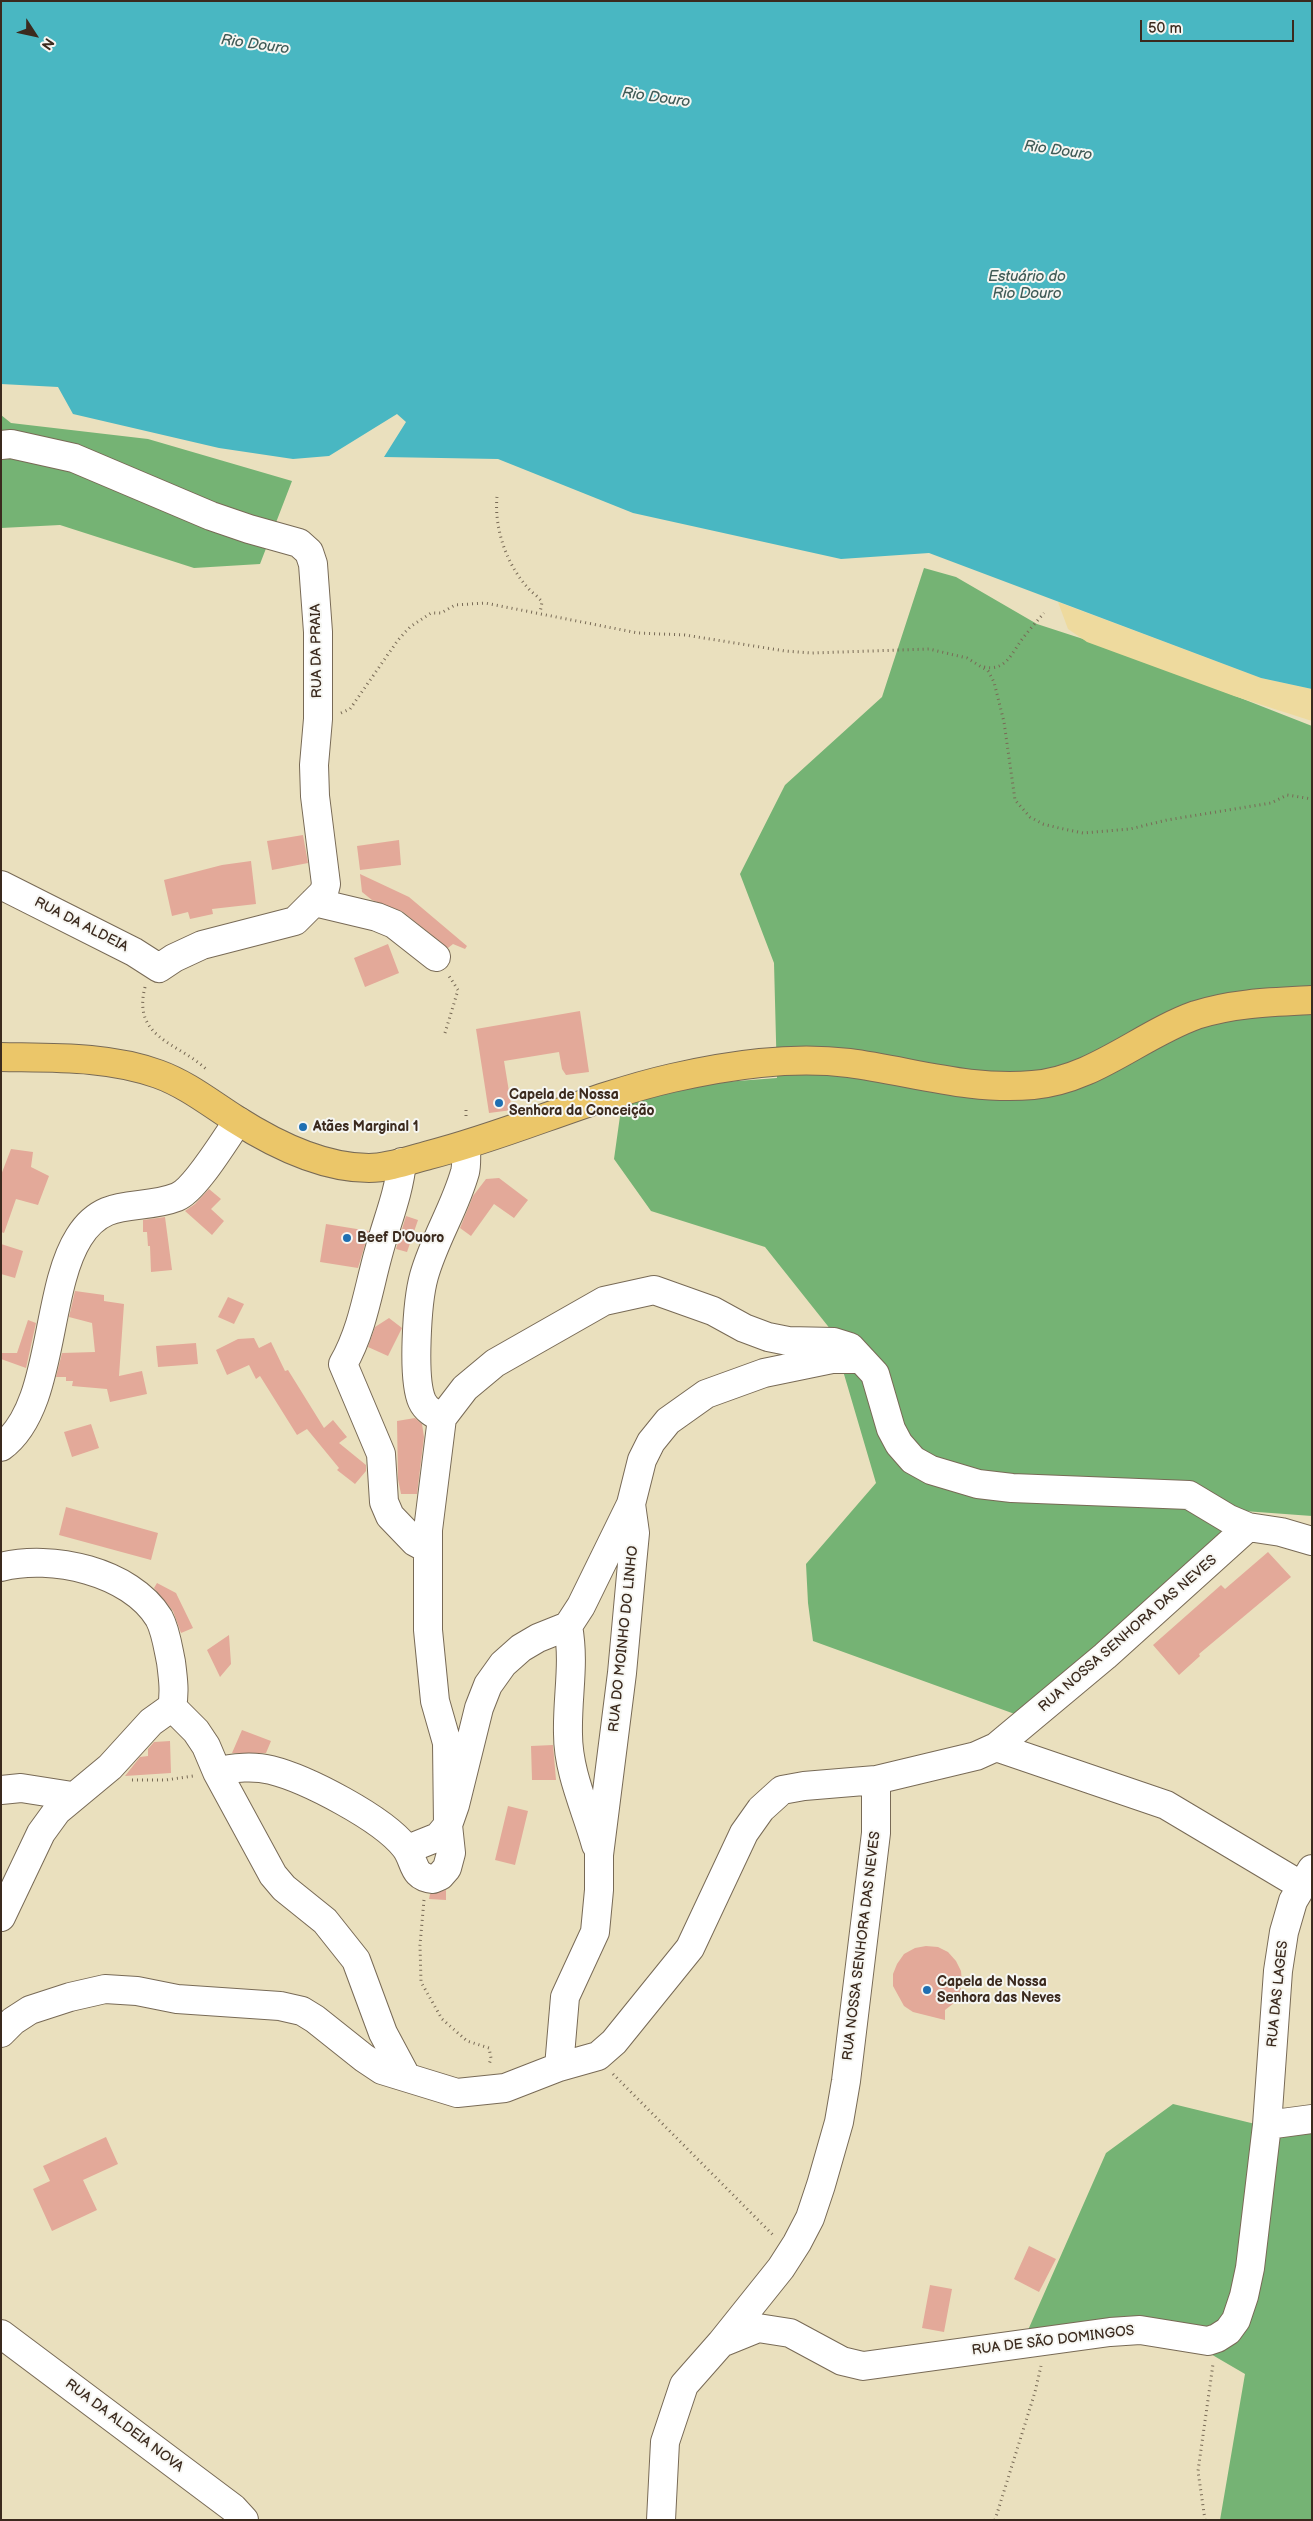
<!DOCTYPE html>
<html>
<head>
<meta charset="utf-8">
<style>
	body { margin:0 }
	#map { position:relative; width:1313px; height:2521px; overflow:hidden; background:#eae0be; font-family:"Balsamiq Sans",sans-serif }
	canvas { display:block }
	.frame { position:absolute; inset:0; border:2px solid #3b2a1e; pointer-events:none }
	.north { position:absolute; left:10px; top:10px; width:50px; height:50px; -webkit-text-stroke:4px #f6f6f2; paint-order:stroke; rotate:125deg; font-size:14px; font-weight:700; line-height:20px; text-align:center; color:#3b2a1e }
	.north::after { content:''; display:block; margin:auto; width:18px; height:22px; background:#3b2a1e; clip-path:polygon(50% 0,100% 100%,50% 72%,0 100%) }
	.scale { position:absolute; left:1140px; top:20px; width:154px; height:22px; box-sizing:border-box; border:2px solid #3b2a1e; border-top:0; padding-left:6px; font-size:15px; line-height:18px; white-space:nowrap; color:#3b2a1e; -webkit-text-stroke:4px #f6f6f2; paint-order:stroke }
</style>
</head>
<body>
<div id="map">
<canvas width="1313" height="2521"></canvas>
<div class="frame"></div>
<div class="north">N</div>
<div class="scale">50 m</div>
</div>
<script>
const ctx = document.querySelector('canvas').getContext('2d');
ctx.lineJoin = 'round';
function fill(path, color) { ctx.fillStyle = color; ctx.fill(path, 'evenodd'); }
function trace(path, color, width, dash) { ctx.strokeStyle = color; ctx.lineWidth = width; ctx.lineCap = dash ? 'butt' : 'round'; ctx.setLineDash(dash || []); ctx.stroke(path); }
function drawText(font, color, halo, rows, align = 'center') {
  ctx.font = font + ' "Balsamiq Sans",sans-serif'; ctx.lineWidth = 4; ctx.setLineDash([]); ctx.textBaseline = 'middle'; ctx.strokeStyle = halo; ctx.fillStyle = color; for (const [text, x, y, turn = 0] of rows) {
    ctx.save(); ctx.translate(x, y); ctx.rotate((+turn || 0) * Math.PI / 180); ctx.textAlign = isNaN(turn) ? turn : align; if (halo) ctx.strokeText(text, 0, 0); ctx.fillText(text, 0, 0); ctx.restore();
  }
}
fill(new Path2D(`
	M 1,415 L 11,423 L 148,439 L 292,481 L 260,564 L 194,568 L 60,525 L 1,528 Z
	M 924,568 L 956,577 L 1037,624 L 1123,652 L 1312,726 L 1312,1516 L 1244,1511 L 1023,1717 L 813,1641 L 808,1603 L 806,1564 L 876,1483 L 831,1330 L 765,1247 L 651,1211 L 614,1159 L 621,1109 L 618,1090 L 777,1078 L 774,963 L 740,874 L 785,785 L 882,697 Z
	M 1173,2104 L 1284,2131 L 1312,2125 L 1312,2520 L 1220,2520 L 1245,2374 L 1185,2339 L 1087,2348 L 1021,2346 L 1106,2153 Z`), '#75b374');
fill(new Path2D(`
	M 1058,602 L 1261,678 L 1312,689 L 1312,721 L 1234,696 L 1087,642 L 1068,629 Z`), '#eeda9e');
fill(new Path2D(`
	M 1,1 L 1312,1 L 1312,689 L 1261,678 L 929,553 L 841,559 L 633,513 L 498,459 L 384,457 L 406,422 L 397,414 L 329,456 L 293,459 L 219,448 L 73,414 L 58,387 L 1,384 Z`), '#49b7c2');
fill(new Path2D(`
	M 303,835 L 308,863 L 272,870 L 267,841 Z
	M 399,840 L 401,865 L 360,870 L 357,846 Z
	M 251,861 L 256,904 L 212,909 L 213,914 L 190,919 L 188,912 L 172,916 L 164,880 L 222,865 Z
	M 360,874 L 409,897 L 467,946 L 465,949 L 453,944 L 448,948 L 403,912 L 372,900 L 362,892 Z
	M 388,944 L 399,973 L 365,987 L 354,958 Z
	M 580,1011 L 589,1072 L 566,1075 L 562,1069 L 559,1052 L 504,1061 L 512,1110 L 489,1113 L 476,1029 Z
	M 11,1149 L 33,1152 L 31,1167 L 49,1176 L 38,1205 L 16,1199 L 4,1233 L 1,1232 L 1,1175 Z
	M 499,1178 L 528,1200 L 514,1218 L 494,1204 L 471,1236 L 460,1228 L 473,1196 L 486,1179 Z
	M 209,1189 L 221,1199 L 211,1209 L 224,1221 L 212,1235 L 185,1211 L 195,1204 Z
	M 406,1216 L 418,1220 L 407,1252 L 396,1249 Z
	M 165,1217 L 172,1270 L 151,1272 L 150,1246 L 148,1246 L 147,1232 L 143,1232 L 143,1220 Z
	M 326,1224 L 369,1231 L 358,1268 L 320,1262 Z
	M 1,1244 L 23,1251 L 15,1278 L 1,1274 Z
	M 75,1291 L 104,1295 L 104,1301 L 124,1304 L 119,1376 L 142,1371 L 147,1394 L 110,1402 L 107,1389 L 72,1386 L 73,1381 L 66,1381 L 66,1377 L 56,1377 L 62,1353 L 95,1352 L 92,1323 L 69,1317 Z
	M 228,1297 L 244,1304 L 234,1324 L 218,1317 Z
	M 389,1318 L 402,1328 L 388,1356 L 368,1347 L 375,1327 Z
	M 28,1320 L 36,1323 L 26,1368 L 1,1359 L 1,1353 L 17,1353 Z
	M 254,1338 L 259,1348 L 271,1342 L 285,1371 L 288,1370 L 324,1428 L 333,1420 L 347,1437 L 339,1443 L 366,1465 L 366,1471 L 355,1484 L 337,1470 L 339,1468 L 307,1429 L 297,1435 L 260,1376 L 256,1379 L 249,1365 L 227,1375 L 216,1350 L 238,1339 Z
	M 196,1343 L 198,1364 L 158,1367 L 156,1346 Z
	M 415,1418 L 422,1424 L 424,1437 L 417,1494 L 401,1494 L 398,1479 L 397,1421 Z
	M 91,1424 L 99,1448 L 72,1457 L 64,1432 Z
	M 66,1507 L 158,1533 L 151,1560 L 59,1535 Z
	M 1268,1552 L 1291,1577 L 1199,1654 L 1200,1656 L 1179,1675 L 1153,1645 L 1221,1585 L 1225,1589 Z
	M 157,1583 L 176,1593 L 193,1628 L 181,1633 L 173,1611 L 154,1588 Z
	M 229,1635 L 231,1664 L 220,1677 L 207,1650 Z
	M 242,1730 L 271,1741 L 266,1753 L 232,1753 Z
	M 170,1741 L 171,1773 L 125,1776 L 140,1757 L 148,1756 L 148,1749 L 154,1742 Z
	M 553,1745 L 556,1780 L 532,1780 L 531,1746 Z
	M 508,1806 L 528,1811 L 515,1865 L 495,1860 Z
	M 446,1890 L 446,1900 L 429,1899 L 430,1894 Z
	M 926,1946 L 938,1947 L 948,1952 L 956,1961 L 961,1971 L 962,1982 L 960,1993 L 954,2003 L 945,2010 L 945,2020 L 913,2012 L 904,2006 L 893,1986 L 893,1974 L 897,1964 L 904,1954 L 915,1948 Z
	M 106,2137 L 118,2164 L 83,2180 L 97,2210 L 52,2231 L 33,2189 L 50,2181 L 43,2166 Z
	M 1029,2246 L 1056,2259 L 1039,2292 L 1014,2279 Z
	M 930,2285 L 952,2289 L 944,2332 L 922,2328 Z`), '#e3a999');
const minor = new Path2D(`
	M 1,445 L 11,444 L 74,458 L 211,516 L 249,529 L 299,543 L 309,552 L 313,564 L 318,632 L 318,719 L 314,765 L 315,796 L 326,884 L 324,892 L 295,921 L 202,945 L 174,958 L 159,968 L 134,952 L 1,885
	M 314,902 L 377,917 L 394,924 L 436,957
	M 402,1162 C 399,1193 387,1221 379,1251 C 368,1290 363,1329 343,1364 L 381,1454 L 384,1502 L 390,1516 L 415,1542 L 428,1549
	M 442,1418 L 465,1388 L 495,1363 L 604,1301 L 654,1290 L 713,1311 L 744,1328 L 768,1337 L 788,1341 L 834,1342 L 850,1347 L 875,1374 L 891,1429 L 899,1444 L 913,1460 L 931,1470 L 978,1484 L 1012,1488 L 1189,1495 L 1229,1519 L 1248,1527 L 1281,1532 L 1312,1541
	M 442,1418 C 434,1414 426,1410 422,1401 C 412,1379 417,1301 424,1276 C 434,1240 455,1208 465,1172 C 467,1164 466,1154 466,1146
	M 1,1447 C 55,1408 44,1292 79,1237 C 105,1195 139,1212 177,1197 C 195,1190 226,1138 238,1121
	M 1,1567 C 51,1554 130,1571 159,1618 C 166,1631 168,1648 171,1662 C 173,1678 175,1692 172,1707 L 151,1722 L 110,1767 L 57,1811 L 41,1833 L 1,1917
	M 568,1626 C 575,1664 567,1696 568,1734 C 568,1772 586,1809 596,1845
	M 172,1707 L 196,1731 L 206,1746 L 217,1772 L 273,1875 L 284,1888 L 325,1921 L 356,1960 L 383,2033 L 406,2076
	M 996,1747 L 1166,1805 L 1302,1886
	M 217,1772 C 233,1767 255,1766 271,1770 C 307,1779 382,1818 405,1847 C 416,1861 411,1877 433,1879 L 440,1876 L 447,1868 L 451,1853 L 448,1825 L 447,1743 L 435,1701 L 428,1630 L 428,1530 L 442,1418
	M 1,1790 L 21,1788 L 72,1796
	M 406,1848 L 413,1847 L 438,1837 L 448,1825 L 455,1805 L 479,1708 L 488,1685 L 503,1664 L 521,1648 L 538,1638 L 568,1626 L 581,1606 L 631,1504
	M 1,2033 L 13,2021 L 30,2010 L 70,1997 L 105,1989 L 137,1991 L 177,1999 L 280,2006 L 302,2011 L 315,2019 L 364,2058 L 382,2070 L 457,2093 L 505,2088 L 559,2067 L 598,2056 L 614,2042 L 690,1948 L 744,1833 L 761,1809 L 782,1790 L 804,1786 L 876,1780 L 976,1756 L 996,1747 L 1105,1656 L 1248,1527
	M 559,2067 L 565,1997 L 595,1932 L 599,1890 L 599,1855 L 622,1673 L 632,1564 L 635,1533 L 631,1504 L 642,1460 L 651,1442 L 668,1421 L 706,1394 L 764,1373 L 832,1359 L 857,1359
	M 1267,2125 L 1312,2119
	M 1,2334 L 233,2508 L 244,2520
	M 721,2343 L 758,2328 L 790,2333 L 842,2361 L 863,2366 L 1110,2332 L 1140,2330 L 1208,2341 L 1217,2338 L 1228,2331 L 1236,2320 L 1244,2296 L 1250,2268 L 1267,2125 L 1278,1971 L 1284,1932 L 1293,1901 L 1312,1869
	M 661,2520 L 665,2442 L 684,2385 L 721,2343 L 781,2268 L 797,2243 L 810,2218 L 821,2185 L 839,2122 L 846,2081 L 876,1833 L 876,1780`);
const major = new Path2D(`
	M 1,1057 C 53,1058 108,1056 158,1074 C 186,1084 210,1103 235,1119 C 274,1144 322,1168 369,1168 C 389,1168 410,1160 429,1155 C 512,1134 589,1097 672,1078 C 730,1065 790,1056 849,1063 C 910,1071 971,1091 1033,1085 C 1094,1080 1140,1035 1196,1015 C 1233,1003 1273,1002 1312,1000`);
trace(minor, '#786a56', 30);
trace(major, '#786a56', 30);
trace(new Path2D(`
	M 497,497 C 494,529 507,565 528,588 C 532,593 538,596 542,602 L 540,613
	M 984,667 C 1006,672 1012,652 1023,638 C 1030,629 1037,621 1044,613
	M 341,713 L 350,709 L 398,640 L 410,627 L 431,613 L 441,613 L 455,605 L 485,603 L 638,633 L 685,635 L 785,651 L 812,653 L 929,649 L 967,658 L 988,671 L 994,682 L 1004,722 L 1015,800 L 1030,817 L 1043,824 L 1059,828 L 1083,833 L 1130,829 L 1167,820 L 1271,803 L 1287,795 L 1312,799
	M 145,987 C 132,1038 177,1042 206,1069
	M 445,1033 L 458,990 L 449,976
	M 466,1110 L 466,1120
	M 132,1780 L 166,1780 L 193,1776
	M 424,1900 L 420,1945 L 421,1982 L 442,2019 L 467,2041 L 489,2048 L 491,2058 L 489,2065
	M 613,2074 L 774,2236
	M 995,2520 L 1035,2392 L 1041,2366
	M 1205,2520 L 1198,2471 L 1213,2364`), '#786a56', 3, [1, 4]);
trace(minor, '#fff', 28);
trace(major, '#ebc669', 28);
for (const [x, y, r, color] of [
	[499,1103,5,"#1f6fb2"],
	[303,1127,5,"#1f6fb2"],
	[347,1238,5,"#1f6fb2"],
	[927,1990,5,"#1f6fb2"]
]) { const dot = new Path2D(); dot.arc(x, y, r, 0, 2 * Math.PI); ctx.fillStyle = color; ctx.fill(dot); trace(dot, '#f6f6f2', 2); }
drawText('14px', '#3b2a1e', '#f6f6f2', [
	["RUA DA PRAIA",317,651,-91],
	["RUA DA ALDEIA",81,925,27],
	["RUA NOSSA SENHORA DAS NEVES",1128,1634,-41],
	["RUA DO MOINHO DO LINHO",624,1639,-84],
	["RUA NOSSA SENHORA DAS NEVES",862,1946,-83],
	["RUA DAS LAGES",1278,1994,-84],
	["RUA DE SÃO DOMINGOS",1053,2341,-7],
	["RUA DA ALDEIA NOVA",124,2426,37]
]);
drawText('bold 14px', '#3b2a1e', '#f6f6f2', [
	["Capela de Nossa",509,1095],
	["Senhora da Conceição",509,1111],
	["Atães Marginal 1",313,1127],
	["Beef D'Ouoro",357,1238],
	["Capela de Nossa",937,1982],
	["Senhora das Neves",937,1998]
], 'left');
drawText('italic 15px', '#405b57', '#f6f6f2', [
	["Rio Douro",255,45,8],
	["Rio Douro",656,98,8],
	["Rio Douro",1058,151,8],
	["Estuário do",1027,277],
	["Rio Douro",1027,294]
]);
</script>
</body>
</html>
